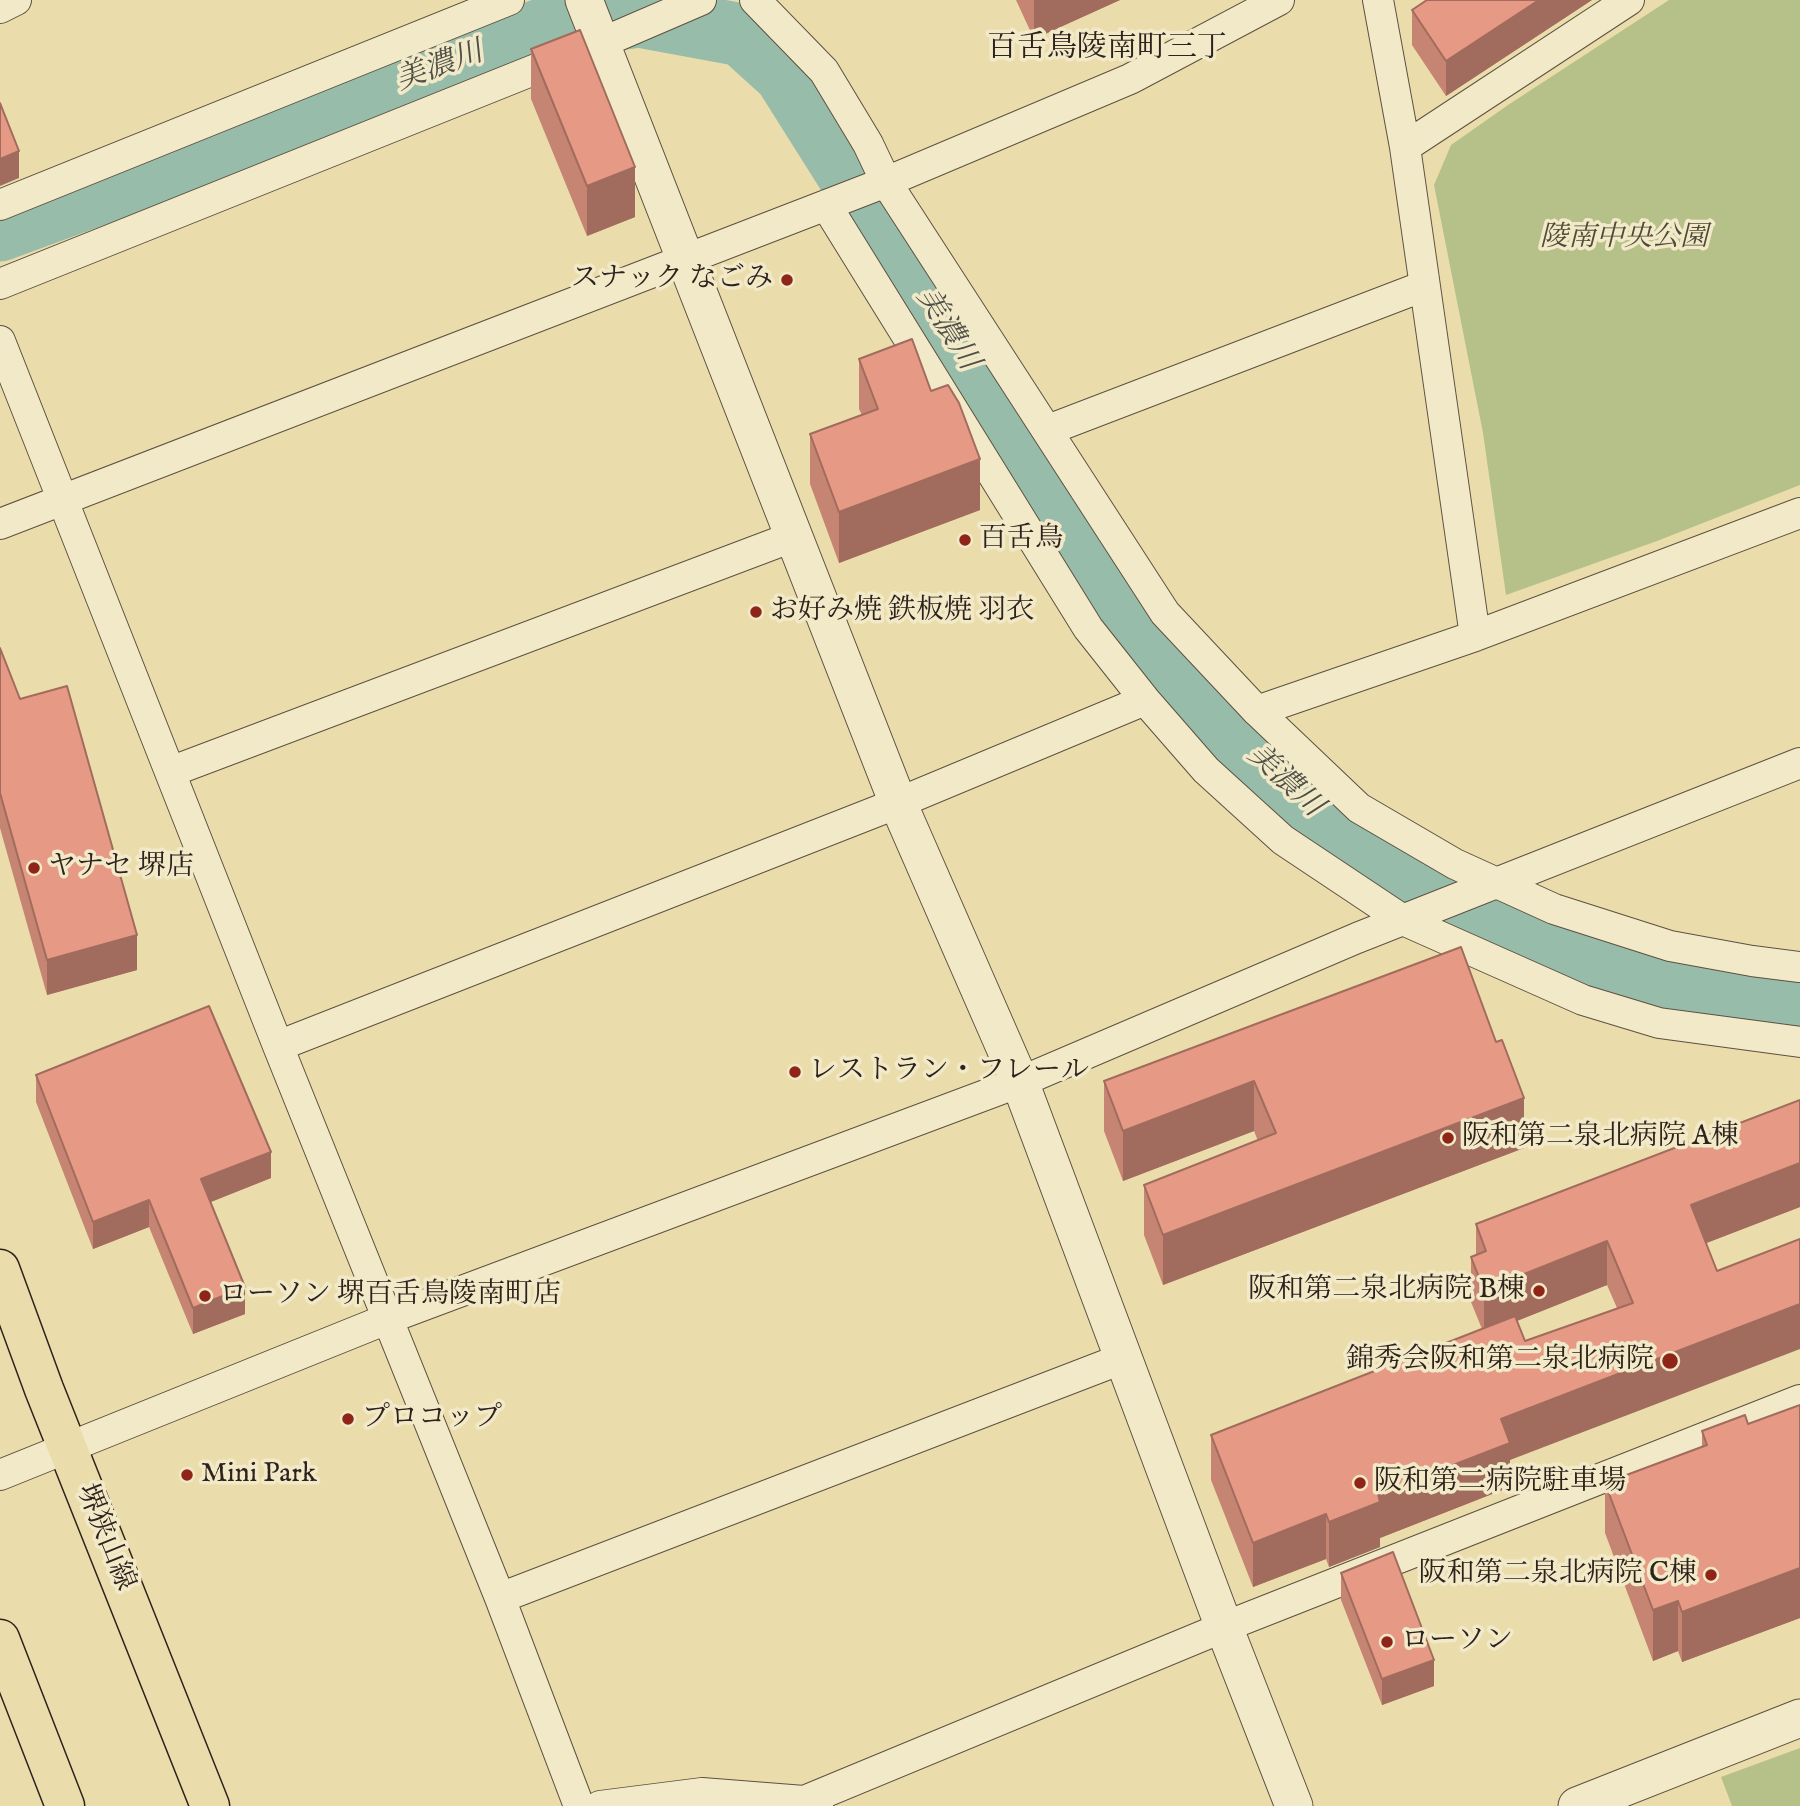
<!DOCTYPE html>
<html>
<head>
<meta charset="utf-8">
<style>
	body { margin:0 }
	canvas { display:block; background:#eaddab }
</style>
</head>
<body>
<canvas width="1800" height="1806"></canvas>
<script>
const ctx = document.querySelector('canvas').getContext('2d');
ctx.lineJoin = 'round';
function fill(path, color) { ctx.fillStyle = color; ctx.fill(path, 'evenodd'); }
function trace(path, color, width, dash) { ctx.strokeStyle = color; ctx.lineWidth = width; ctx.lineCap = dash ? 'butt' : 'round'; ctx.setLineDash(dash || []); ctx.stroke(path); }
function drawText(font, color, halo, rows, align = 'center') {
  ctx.font = font + ' "IM FELL English","Noto Serif JP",serif'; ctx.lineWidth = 7; ctx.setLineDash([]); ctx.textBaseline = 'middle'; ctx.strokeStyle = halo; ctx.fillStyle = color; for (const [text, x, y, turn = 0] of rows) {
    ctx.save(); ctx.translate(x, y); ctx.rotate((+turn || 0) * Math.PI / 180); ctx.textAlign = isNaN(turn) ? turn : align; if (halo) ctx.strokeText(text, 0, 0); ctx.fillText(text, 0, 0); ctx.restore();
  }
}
fill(new Path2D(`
	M 1669,0 L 1800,0 L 1800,485 L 1657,541 L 1506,595 L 1483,433 L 1434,185 L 1451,145 L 1508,105 Z
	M 1800,1748 L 1800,1806 L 1732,1806 L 1721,1777 Z`), '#b6c189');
trace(new Path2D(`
	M 0,230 L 544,29 L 639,16 L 742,35 L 785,74 L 1076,536 L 1183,683 L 1239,743 L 1313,813 L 1400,872 L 1535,946 L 1649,984 L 1800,1004`), '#98bcaa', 63);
const minor = new Path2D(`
	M 755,0 L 824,71 L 868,144 L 886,182 L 1165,613 L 1257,711 L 1359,808 L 1455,864 L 1554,909 L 1670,946 L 1752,961 L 1800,967
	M 1378,0 L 1405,147 L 1475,636
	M 0,8 L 16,0
	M 1405,147 L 1629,0
	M 0,205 L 509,0
	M 826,205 L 1088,628 L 1145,700 L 1206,770 L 1283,840 L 1403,920 L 1583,1000 L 1659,1023 L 1800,1042
	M 0,284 L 601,43 L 701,0
	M 0,341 L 278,1046 L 500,1598 L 579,1806
	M 1048,430 L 1424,286
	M 0,524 L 886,182 L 1130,79 L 1279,0
	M 1257,711 L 1475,636 L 1800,513
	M 170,772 L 795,536
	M 278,1046 L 898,803 L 1145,700
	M 0,1475 L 387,1319 L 1020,1082 L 1357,938 L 1800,763
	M 500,1598 L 1124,1358
	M 804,1801 L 1224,1627 L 1800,1400
	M 600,1806 L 702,1793 L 804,1801 L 818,1806`);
const tertiary = new Path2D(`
	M 584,0 L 898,803 L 1020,1082 L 1224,1627 L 1294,1806
	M 1577,1806 L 1800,1718`);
const primary = new Path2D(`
	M 0,1269 L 44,1389 L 210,1806
	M 0,1639 L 65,1806`);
trace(minor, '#5d5140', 32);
trace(tertiary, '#5d5140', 39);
trace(primary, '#2e221c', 41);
trace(minor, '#f1e9c8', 30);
trace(tertiary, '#f1e9c8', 37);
trace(primary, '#eaddab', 38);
fill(new Path2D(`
	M 1016,0 L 1120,0 L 1034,39 Z
	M 1592,0 L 1446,96 L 1412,45 L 1412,10 Z
	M 531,49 L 635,217 L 587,236 L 531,99 Z
	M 859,359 L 931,391 L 980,510 L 839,563 L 810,484 L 810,434 L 862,415 L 859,409 Z
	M 0,648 L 20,699 L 137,970 L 47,995 L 0,828 Z
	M 1461,947 L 1524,1148 L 1163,1285 L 1144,1235 L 1144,1185 L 1258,1141 L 1254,1131 L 1123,1181 L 1104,1131 L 1104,1081 Z
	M 36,1075 L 271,1178 L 210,1202 L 245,1314 L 193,1334 L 149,1227 L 93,1249 L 36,1102 Z
	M 1800,1100 L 1800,1207 L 1706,1243 L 1510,1460 L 1510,1487 L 1380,1538 L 1380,1547 L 1329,1567 L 1326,1559 L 1253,1587 L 1211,1480 L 1211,1435 L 1482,1329 L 1471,1302 L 1471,1257 L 1476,1255 L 1476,1224 ZM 1607,1285 L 1617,1308 L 1525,1341 L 1517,1321 Z
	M 1800,1405 L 1800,1618 L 1682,1662 L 1678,1651 L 1653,1661 L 1605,1533 L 1605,1483 L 1702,1446 L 1702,1431 L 1748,1424 Z
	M 1341,1573 L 1434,1686 L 1382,1705 L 1341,1600 Z`), '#c68472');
fill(new Path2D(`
	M 1034,0 L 1120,0 L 1034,39 Z
	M 1539,0 L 1592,0 L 1446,96 L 1446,61 Z
	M 19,151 L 19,178 L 0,186 L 0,159 Z
	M 635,167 L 635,217 L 587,236 L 587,186 Z
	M 980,459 L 980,510 L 839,563 L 839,512 Z
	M 137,935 L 137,970 L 47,995 L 47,960 Z
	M 1254,1081 L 1254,1131 L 1123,1181 L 1123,1131 Z
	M 1524,1098 L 1524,1148 L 1163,1285 L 1163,1235 Z
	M 271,1152 L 271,1178 L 201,1206 L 201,1179 Z
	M 1800,1163 L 1800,1207 L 1691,1249 L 1691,1205 Z
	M 149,1200 L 149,1227 L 93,1249 L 93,1222 Z
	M 1607,1241 L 1607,1285 L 1484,1334 L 1484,1290 Z
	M 245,1287 L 245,1314 L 193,1334 L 193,1308 Z
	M 1800,1304 L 1800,1349 L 1510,1460 L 1510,1487 L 1380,1538 L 1380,1547 L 1329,1567 L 1329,1522 L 1501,1419 Z
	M 1326,1514 L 1326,1559 L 1253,1587 L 1253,1543 Z
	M 1800,1568 L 1800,1618 L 1682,1662 L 1682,1612 Z
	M 1678,1601 L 1678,1651 L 1653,1661 L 1653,1610 Z
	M 1434,1660 L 1434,1686 L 1382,1705 L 1382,1679 Z`), '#a16c5d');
const building = new Path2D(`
	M 1427,0 L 1539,0 L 1446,61 L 1412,10 Z
	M 580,30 L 635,167 L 587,186 L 531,49 Z
	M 0,103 L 19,151 L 0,159 Z
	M 912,339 L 931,391 L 948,385 L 959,403 L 980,459 L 839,512 L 810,434 L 878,409 L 859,359 Z
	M 0,648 L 20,699 L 67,686 L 137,935 L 47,960 L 0,793 Z
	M 1461,947 L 1496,1042 L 1502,1040 L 1524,1098 L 1163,1235 L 1144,1185 L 1276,1133 L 1254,1081 L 1123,1131 L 1104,1081 Z
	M 209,1006 L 271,1152 L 201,1179 L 245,1287 L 193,1308 L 149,1200 L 93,1222 L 36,1075 Z
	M 1800,1100 L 1800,1163 L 1691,1205 L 1717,1271 L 1800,1239 L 1800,1304 L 1501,1419 L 1510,1443 L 1378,1494 L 1380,1502 L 1329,1522 L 1326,1514 L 1253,1543 L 1211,1435 L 1515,1316 L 1525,1341 L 1633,1303 L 1607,1241 L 1484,1290 L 1471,1257 L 1486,1251 L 1476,1224 Z
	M 1800,1405 L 1800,1568 L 1682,1612 L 1678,1601 L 1653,1610 L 1605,1483 L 1707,1445 L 1702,1431 L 1745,1415 L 1748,1424 Z
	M 1393,1552 L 1434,1660 L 1382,1679 L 1341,1573 Z`);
fill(building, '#e69a85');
trace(building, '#a16c5d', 2);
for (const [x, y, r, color] of [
	[787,280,7,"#8f2418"],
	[965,540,7,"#8f2418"],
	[756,612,7,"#8f2418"],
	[34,868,7,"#8f2418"],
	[795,1072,7,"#8f2418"],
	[1448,1138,7,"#8f2418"],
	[1539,1291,7,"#8f2418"],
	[205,1296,7,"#8f2418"],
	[1670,1361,9,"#8f2418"],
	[348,1419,7,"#8f2418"],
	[187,1475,7,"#8f2418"],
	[1360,1483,7,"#8f2418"],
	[1711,1575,7,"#8f2418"],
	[1387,1642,7,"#8f2418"]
]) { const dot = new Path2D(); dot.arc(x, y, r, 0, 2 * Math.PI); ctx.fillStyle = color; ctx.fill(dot); trace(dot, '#f1e9c8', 2.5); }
drawText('italic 28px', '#504a37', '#f1e9c8', [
	["陵南中央公園",1624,239]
]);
drawText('28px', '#2e221c', '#f1e9c8', [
	["スナック なごみ",773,280,"right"],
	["百舌鳥",979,540],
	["お好み焼 鉄板焼 羽衣",770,612],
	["ヤナセ 堺店",48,868],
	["レストラン・フレール",809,1072],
	["阪和第二泉北病院 A棟",1462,1138],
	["阪和第二泉北病院 B棟",1525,1291,"right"],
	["ローソン 堺百舌鳥陵南町店",219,1296],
	["錦秀会阪和第二泉北病院",1654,1361,"right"],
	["プロコップ",362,1419],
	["Mini Park",201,1475],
	["阪和第二病院駐車場",1374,1483],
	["阪和第二泉北病院 C棟",1697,1575,"right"],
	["ローソン",1401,1642]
], 'left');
drawText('28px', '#2e221c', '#f1e9c8', [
	["堺狭山線",104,1538,68]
]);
drawText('30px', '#2e221c', '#f1e9c8', [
	["百舌鳥陵南町三丁",1107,50]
]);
drawText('italic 30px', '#4e5047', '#f1e9c8', [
	["美濃川",440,68,-20],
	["美濃川",946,330,58],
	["美濃川",1284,782,43]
]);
</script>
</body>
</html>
